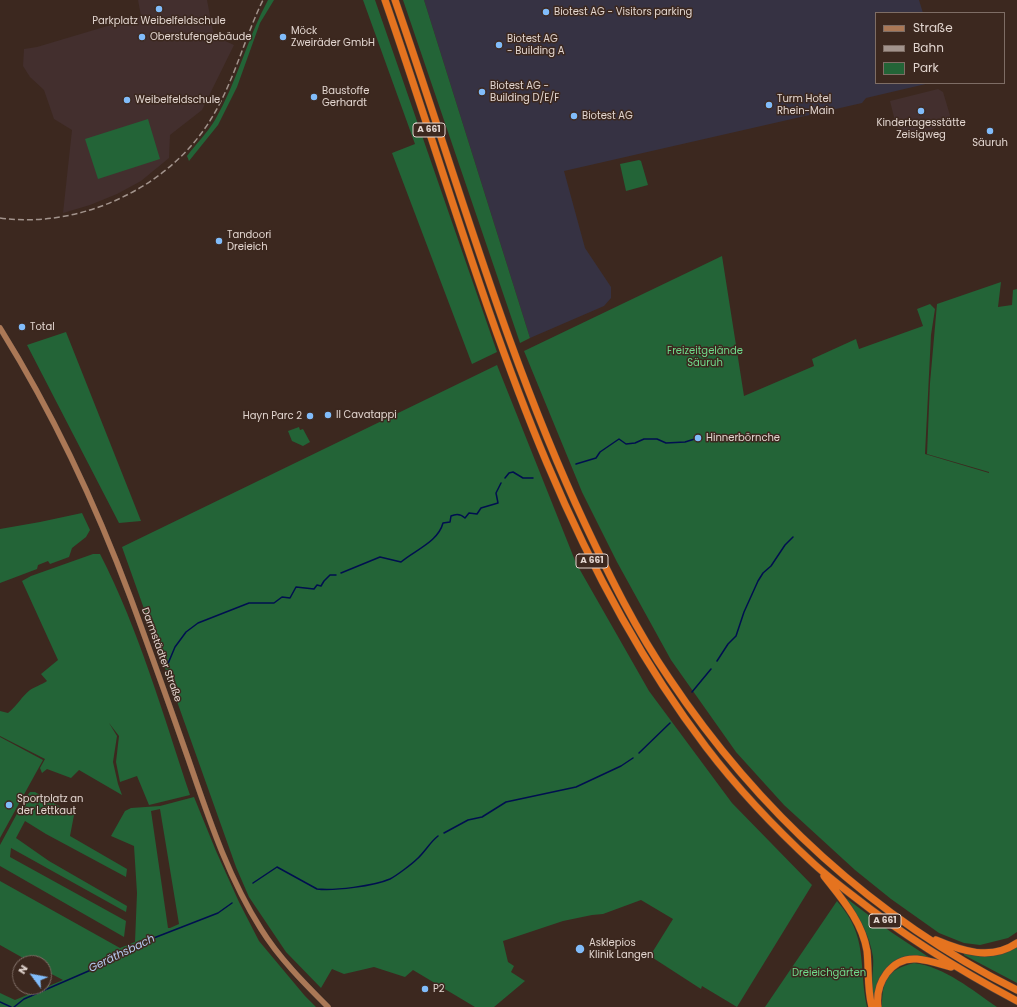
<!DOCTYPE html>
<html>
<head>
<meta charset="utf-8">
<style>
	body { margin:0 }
	#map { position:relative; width:1017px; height:1007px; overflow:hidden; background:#3c281f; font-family:Poppins,sans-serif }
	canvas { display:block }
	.legend { position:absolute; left:875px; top:12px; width:130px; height:72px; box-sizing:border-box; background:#3c281f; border:1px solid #7e6d65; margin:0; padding:5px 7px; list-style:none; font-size:12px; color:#e2d5cf }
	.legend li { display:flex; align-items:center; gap:8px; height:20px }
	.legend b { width:20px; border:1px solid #7e6d65 }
	.north { position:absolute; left:12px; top:955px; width:40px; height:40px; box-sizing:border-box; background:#3c281f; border:1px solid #7e6d65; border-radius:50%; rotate:302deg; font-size:11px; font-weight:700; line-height:16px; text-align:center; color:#e2d5cf }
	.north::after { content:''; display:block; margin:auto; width:14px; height:18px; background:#81bcfa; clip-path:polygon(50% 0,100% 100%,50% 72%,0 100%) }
</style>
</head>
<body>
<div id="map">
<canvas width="1017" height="1007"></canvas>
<ul class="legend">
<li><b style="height:5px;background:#ab7856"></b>Straße</li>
<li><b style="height:5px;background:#a2938c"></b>Bahn</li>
<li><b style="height:11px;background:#236437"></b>Park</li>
</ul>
<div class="north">N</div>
</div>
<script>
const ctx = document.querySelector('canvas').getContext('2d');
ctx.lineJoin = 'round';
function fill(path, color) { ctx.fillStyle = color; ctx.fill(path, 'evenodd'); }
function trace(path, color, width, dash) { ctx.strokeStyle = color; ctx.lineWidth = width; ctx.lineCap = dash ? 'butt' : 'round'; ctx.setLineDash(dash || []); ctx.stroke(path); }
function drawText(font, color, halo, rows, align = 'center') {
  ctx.font = font + ' Poppins,sans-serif'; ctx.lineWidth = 3; ctx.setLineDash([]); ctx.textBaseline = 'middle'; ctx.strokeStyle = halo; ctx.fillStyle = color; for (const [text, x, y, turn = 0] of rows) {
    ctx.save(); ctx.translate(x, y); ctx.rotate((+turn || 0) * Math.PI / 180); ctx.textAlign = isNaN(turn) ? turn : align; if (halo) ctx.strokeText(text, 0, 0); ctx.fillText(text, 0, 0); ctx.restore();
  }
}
fill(new Path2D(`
	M 424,0 L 919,0 L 923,13 L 876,13 L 876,83 L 930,83 L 866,98 L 862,103 L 564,171 L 585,248 L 611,287 L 611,298 L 604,306 L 530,338 Z`), '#363243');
fill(new Path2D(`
	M 138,0 L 207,0 L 214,36 L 234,45 L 202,110 L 170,135 L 169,158 L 141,181 L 117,194 L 90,205 L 63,213 L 72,130 L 54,119 L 44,90 L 30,77 L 23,66 L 24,49 L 37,47 L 141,16 Z
	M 938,89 L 943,92 L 952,122 L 902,140 L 895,121 L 890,101 Z`), '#432f2e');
fill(new Path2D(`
	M 268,0 L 274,0 L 260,23 L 237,87 L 218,125 L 189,161 L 187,156 C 196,144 207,133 215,120 C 237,82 247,39 268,0 Z
	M 363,0 L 375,0 L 497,352 L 472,364 L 392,153 L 415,144 Z
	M 403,0 L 424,0 L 530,338 L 520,343 Z
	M 148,119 L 160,159 L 98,179 L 85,139 Z
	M 639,160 L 641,161 L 648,185 L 626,191 L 620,164 Z
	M 722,256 L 744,396 L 814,366 L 812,359 L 856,339 L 859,349 L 923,326 L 917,309 L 930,304 L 935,309 L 931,335 L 925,454 L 989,473 L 989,472 L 927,454 L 930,383 L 937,304 L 1001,282 L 998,307 L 1012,305 L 1013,290 L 1017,289 L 1017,932 L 1008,938 L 980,945 L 964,943 L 939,933 L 891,899 L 855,870 L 784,805 L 736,752 L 671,660 L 617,562 L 582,492 L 524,351 Z
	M 66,332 L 141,521 L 119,523 L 27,345 Z
	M 497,365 L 576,563 L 649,691 L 732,803 L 812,885 L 737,1007 L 702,986 L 701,989 L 650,956 L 673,919 L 641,900 L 603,914 L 592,915 L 563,921 L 503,941 L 508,962 L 514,966 L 511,972 L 525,981 L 494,1007 L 475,1007 L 413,970 L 405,977 L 374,967 L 344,974 L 332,969 L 321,988 L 286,952 L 249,897 L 236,867 L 122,547 Z
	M 299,427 L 300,430 L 303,429 L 310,442 L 303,446 L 292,441 L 288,431 Z
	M 82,513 L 90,530 L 86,537 L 72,548 L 69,557 L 50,564 L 48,561 L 38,565 L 37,569 L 0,583 L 0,529 L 40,522 Z
	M 93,554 L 100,554 C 139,630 163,714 190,795 L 149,805 L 137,776 L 120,782 L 116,762 L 119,736 L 109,723 L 117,736 L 113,762 L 118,784 L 122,795 L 79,770 L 71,778 L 47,769 L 42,773 L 40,768 L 45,759 L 0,736 L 0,711 L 8,713 C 17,706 22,696 30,690 C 34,687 41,685 47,681 L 41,674 L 58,660 L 22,581 L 31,576 Z
	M 0,737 L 43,760 L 0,838 Z
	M 30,792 L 35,792 L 74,815 L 70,836 L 127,869 L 126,877 L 46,834 L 25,821 L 16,838 L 49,861 L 127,906 L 126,912 L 11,848 L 10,857 L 126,921 L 124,937 L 0,866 L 0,845 L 26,797 Z
	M 194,797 L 216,851 L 239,902 L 259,941 L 305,996 L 316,1007 L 0,1007 L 0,993 L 15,1000 L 63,980 L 44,970 L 44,963 L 32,963 L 0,945 L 0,881 L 120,948 L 135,942 L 137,893 L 134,846 L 111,836 L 125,811 L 131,808 L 160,806 ZM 160,809 L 179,924 L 170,928 L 168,928 L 151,811 Z
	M 846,898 L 891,932 L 930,958 C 908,954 900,955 886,972 C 876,986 875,990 876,1007 L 875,1007 C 874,1002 873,997 872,992 C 871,980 874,969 873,957 C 870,935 858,916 846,898 Z
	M 837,901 C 869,937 858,965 867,1007 L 765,1007 Z
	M 1017,947 L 1017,983 L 964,955 L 964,953 C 986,959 996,953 1017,947 Z
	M 914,963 C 945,967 972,990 997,1007 L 882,1007 C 882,980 887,970 914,963 Z`), '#236437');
trace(new Path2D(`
	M 576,464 L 596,458 L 600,452 L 619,439 L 626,444 L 635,443 L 644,439 L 657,439 L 666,443 L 685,442 L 698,438
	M 505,478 L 509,473 L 513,472 L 523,478 L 533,478
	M 341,573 L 380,557 L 401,562 C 415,550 438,542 443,523 L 450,522 L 451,516 C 457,513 461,514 465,518 L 469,513 L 477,514 L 481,508 L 498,503 L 496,493 L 501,483
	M 717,661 L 728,644 L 736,636 L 744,612 L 758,581 L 763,573 L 771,566 L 785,545 L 793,537
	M 167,666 L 175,647 L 186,632 L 198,623 L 249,603 L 274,603 L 282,597 L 290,598 L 296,587 L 314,589 L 317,585 L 321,586 L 324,581 L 330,575 L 336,575
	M 692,692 L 711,669
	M 639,753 L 670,723
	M 444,833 L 468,820 L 482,817 L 506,802 L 576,787 L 621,766 L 633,758
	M 253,883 L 277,867 L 317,889 C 334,891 374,886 390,879 C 396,876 412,864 417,859 C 425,852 430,842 438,836
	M 0,1002 L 11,1007
	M 14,1007 L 24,999 L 107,963 L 124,952 L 146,941 L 218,913 L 232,903`), '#000f50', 1.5);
const secondary = new Path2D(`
	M 0,328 C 53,413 96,505 131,599 C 151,653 170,707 189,761 C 209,819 228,877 261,929 C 279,958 304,983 328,1007`);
const highway = new Path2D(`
	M 385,0 C 474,254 540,529 706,747 C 738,789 775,828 814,864 C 826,875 839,885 852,895 C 904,936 959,970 1017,1001
	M 395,0 C 456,175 506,356 585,524 C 610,577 636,630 669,678 C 757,810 875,919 1017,990
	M 824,876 C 842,899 862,921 867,951 C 869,970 867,989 872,1007
	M 936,940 C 962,951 991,961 1017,943
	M 878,1007 C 875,983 891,957 917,959 C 929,960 940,964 951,967`);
trace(secondary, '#54443c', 6);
trace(highway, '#54443c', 8);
trace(secondary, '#ab7856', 5.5);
trace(highway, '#e5731f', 7);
trace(new Path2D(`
	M 0,218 C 80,229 169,188 211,119 C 234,82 244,39 263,0`), '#a2938c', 1.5, [6, 3]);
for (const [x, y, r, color] of [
	[159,9,4,"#81bcfa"],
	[546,12,4,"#81bcfa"],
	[142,37,4,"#81bcfa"],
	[283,37,4,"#81bcfa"],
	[499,45,4,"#81bcfa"],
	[482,92,4,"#81bcfa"],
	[314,97,4,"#81bcfa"],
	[127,100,4,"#81bcfa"],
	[769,105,4,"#81bcfa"],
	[921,111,4,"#81bcfa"],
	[574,116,4,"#81bcfa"],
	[990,131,4,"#81bcfa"],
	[219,241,4,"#81bcfa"],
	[22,327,4,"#81bcfa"],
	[328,415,4,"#81bcfa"],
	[310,416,4,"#81bcfa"],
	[698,438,4,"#81bcfa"],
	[9,805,4,"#81bcfa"],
	[580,949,5,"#81bcfa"],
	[425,989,4,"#81bcfa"]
]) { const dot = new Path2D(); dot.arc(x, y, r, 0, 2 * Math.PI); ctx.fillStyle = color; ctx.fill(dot); trace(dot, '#3c281f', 1.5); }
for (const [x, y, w] of [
	[429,130,32],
	[592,561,32],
	[885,921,32]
]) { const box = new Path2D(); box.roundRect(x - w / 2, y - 7, w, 14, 3); ctx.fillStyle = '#3c281f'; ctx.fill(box); trace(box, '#e2d5cf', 1); }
drawText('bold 9px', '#e2d5cf', null, [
	["A 661",429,130],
	["A 661",592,561],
	["A 661",885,921]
]);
drawText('10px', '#e2d5cf', '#3c281f', [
	["Biotest AG - Visitors parking",554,12],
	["Parkplatz Weibelfeldschule",159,21,"center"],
	["Möck",291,31],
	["Zweiräder GmbH",291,43],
	["Oberstufengebäude",150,37],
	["Biotest AG",507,39],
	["- Building A",507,51],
	["Biotest AG -",490,86],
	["Building D/E/F",490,98],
	["Baustoffe",322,91],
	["Gerhardt",322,103],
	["Turm Hotel",777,99],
	["Rhein-Main",777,111],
	["Weibelfeldschule",135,100],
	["Biotest AG",582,116],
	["Kindertagesstätte",921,123,"center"],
	["Zeisigweg",921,135,"center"],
	["Säuruh",990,143,"center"],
	["Tandoori",227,235],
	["Dreieich",227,247],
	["Total",30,327],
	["Il Cavatappi",336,415],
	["Hayn Parc 2",302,416,"right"],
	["Hinnerbörnche",706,438],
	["Sportplatz an",17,799],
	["der Lettkaut",17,811],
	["Asklepios",589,943],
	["Klinik Langen",589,955],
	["P2",433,989]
], 'left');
drawText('10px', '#6fda8b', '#3c281f', [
	["Freizeitgelände",705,351],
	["Säuruh",705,363],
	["Dreieichgärten",829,973]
]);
drawText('10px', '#e2d5cf', '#3c281f', [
	["Darmstädter Straße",161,655,70]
]);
drawText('italic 11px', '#b5caf1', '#3c281f', [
	["Geräthsbach",122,954,-26]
]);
</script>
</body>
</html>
